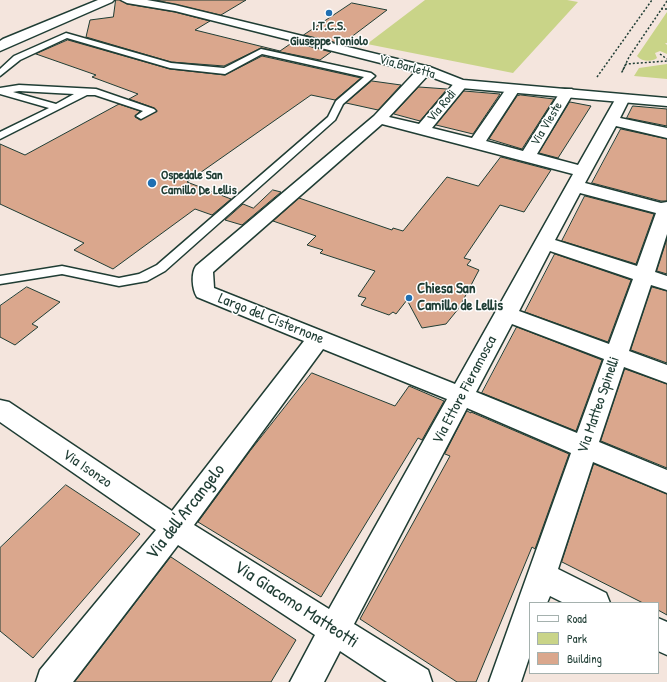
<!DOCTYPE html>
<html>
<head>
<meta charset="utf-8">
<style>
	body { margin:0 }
	#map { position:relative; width:667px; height:682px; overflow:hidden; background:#f4e5dd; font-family:"Patrick Hand",sans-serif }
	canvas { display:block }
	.legend { position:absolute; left:529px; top:602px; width:130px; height:72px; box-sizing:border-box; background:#fff; border:1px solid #a5b1ae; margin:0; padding:5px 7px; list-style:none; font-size:12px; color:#1f3d34 }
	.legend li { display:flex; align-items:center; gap:8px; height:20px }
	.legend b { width:20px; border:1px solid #a5b1ae }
</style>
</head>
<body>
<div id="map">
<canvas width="667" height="682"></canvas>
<ul class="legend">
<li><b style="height:5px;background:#fff"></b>Road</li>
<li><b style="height:11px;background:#c9d488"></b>Park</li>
<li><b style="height:11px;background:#daa78d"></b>Building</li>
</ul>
</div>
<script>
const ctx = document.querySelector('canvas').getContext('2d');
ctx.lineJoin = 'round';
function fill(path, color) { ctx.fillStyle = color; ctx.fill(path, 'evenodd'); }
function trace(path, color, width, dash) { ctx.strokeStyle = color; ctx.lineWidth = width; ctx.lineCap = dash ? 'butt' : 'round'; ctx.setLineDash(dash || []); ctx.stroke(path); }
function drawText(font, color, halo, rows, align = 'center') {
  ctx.font = font + ' "Patrick Hand",sans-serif'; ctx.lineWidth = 3; ctx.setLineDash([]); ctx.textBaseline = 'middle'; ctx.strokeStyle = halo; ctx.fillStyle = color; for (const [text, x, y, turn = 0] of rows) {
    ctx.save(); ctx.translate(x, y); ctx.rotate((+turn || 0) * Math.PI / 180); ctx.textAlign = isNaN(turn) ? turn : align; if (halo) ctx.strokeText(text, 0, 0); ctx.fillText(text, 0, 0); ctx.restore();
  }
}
fill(new Path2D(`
	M 425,0 L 567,0 L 578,2 L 513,73 L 367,44 Z
	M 667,12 L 667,43 L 665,43 L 667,45 L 667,54 L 660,51 L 655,53 L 657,58 C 652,62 642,62 637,56 Z
	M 667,64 L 667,79 L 634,76 L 639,68 Z`), '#c9d488');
const building = new Path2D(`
	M 116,0 L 120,0 L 127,4 L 175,12 L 210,21 L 195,30 L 280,51 L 293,42 L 331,52 L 320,60 L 261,48 L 224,66 L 171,62 L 86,37 L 90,20 L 113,17 Z
	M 156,0 L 246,0 L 221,15 Z
	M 352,3 L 387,10 L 342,44 L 304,35 Z
	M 68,40 L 170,69 L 225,75 L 262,56 L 361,78 L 335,100 L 311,95 L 187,182 L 231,199 L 212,215 L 195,209 L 113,269 L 74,250 L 84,243 L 0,204 L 0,144 L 25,155 L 119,104 L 140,111 L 135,117 L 140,120 L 157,111 L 154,108 L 129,99 L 138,94 L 92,77 L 96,75 L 36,54 Z
	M 372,81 L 401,85 L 378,110 L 346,103 Z
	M 419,87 L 447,89 L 420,121 L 394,114 Z
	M 464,91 L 500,94 L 473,134 L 436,125 Z
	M 521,95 L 554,99 L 522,149 L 489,139 L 517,96 Z
	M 570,102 L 591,106 L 558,158 L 539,153 Z
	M 633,106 L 667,109 L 667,126 L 627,118 Z
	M 621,129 L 667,139 L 667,201 L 661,201 L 592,183 Z
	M 501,157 L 551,170 L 524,212 L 500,205 L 464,258 L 471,260 L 467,265 L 479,270 L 459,308 L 446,324 L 422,328 L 407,300 L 396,314 L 393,312 L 389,315 L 361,305 L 366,298 L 358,296 L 375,271 L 320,253 L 323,250 L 307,245 L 316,236 L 273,221 L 299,198 L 392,230 L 393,228 L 403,231 L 447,177 L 478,186 Z
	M 273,190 L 281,192 L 242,225 L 225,220 L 243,204 L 253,208 Z
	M 585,196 L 654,214 L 636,264 L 562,241 Z
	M 667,239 L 667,274 L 657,271 Z
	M 555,254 L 631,280 L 608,342 L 525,312 Z
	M 27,287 L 60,302 L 32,324 L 38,327 L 15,345 L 0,337 L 0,306 Z
	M 652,287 L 667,291 L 667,363 L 631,350 Z
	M 517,327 L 602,360 L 576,431 L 482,393 Z
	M 625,369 L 667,384 L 667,468 L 601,441 Z
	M 312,373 L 395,406 L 409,386 L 444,401 L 422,440 L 418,438 L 321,597 L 198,522 L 250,451 Z
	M 467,411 L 471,413 L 471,412 L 569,454 L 535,549 L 532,547 L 476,682 L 457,682 L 360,619 L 450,456 L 445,454 Z
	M 594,464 L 667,494 L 667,615 L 658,610 L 658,603 L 643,603 L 562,562 Z
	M 66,485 L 140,534 L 33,658 L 0,631 L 0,548 Z
	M 171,557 L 296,640 L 271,682 L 75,682 Z`);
fill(building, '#daa78d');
trace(building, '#1f3d34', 1);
const service = new Path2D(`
	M 66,33 L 171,63 L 224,68 L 261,49 L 371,73 L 375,76 L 343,104 L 335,120 L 165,271 L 147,281 L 119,286 L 62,274 L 0,284 L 0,276 L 62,266 L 119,278 L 139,274 L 157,265 L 328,117 L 336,101 L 364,77 L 262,54 L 225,74 L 170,68 L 67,38 L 20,60 L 0,76 L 0,69 L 14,56 Z
	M 19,85 L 96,89 L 154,109 L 156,111 L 141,119 L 136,116 L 143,111 L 95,95 L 87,95 L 0,139 L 0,132 L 49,108 L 0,94 L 0,88 ZM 19,91 L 74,94 L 56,104 L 13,92 Z`);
const minor = new Path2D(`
	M 425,66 L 430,67 L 432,70 L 430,73 L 389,117 L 419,124 L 456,81 L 466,81 L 468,84 L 432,128 L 472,138 L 508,86 L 518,86 L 520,89 L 486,141 L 523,151 L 562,89 L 572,89 L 574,92 L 537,154 L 578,165 L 616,98 L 618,95 L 628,95 L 630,98 L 620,118 L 667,128 L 667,138 L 616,126 L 585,183 L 661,203 L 667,202 L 667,234 L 655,272 L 667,276 L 667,290 L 651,285 L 629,351 L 667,365 L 667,383 L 624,367 L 599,442 L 667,470 L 667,493 L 593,462 L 558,569 L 606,593 L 610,603 L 564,603 L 550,596 L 547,603 L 530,603 L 530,655 L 521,682 L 489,682 L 571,453 L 467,408 L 354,624 L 428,670 L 432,682 L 387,682 L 340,651 L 324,682 L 290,682 L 315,635 L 178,545 L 73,682 L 36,682 L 40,670 L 156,530 L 0,422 L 0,400 L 9,402 L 172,511 L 304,341 L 197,297 C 192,289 191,273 196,266 L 374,116 L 420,67 ZM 382,124 L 573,174 L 455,384 L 214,288 L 213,272 ZM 580,193 L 656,213 L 637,266 L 555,240 ZM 550,251 L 633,279 L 609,344 L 519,311 ZM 512,324 L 604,359 L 577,433 L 476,392 ZM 323,349 L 447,399 L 329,609 L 194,525 Z
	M 658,618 L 667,622 L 667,655 L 658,651 Z`);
const tertiary = new Path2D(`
	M 98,0 L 114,0 L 112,2 L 0,51 L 0,41 L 3,39 Z
	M 121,0 L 147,0 L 175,5 L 430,67 L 463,80 L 667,98 L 667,106 L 461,88 L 420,73 L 175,11 L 127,3 Z`);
trace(service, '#1f3d34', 3);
trace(minor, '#1f3d34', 3);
trace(tertiary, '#1f3d34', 3);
trace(new Path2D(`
	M 667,1 L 629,57 L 622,72 L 626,64 L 667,61
	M 661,9 L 667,9
	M 660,54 L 667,59
	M 597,77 L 652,0`), '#1f3d34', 1.5, [2, 2]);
fill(service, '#fff');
fill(minor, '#fff');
fill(tertiary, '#fff');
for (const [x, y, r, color] of [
	[329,13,4,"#1f6fb2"],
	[152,183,5,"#1f6fb2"],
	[409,298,4,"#1f6fb2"]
]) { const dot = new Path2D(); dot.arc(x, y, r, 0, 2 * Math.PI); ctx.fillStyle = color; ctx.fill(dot); trace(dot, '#fff', 1.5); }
drawText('bold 13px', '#1f3d34', '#fff', [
	["I.T.C.S.",329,27],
	["Giuseppe Toniolo",329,42],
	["Ospedale San",161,176,"left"],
	["Camillo De Lellis",161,191,"left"]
]);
drawText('13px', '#1f3d34', '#fff', [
	["Via Barletta",407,67,16],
	["Via Rodi",442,106,-50],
	["Via Vieste",547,124,-59]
]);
drawText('bold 15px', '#1f3d34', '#fff', [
	["Chiesa San",417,289],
	["Camillo de Lellis",417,306]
], 'left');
drawText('15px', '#1f3d34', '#fff', [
	["Largo del Cisternone",271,319,22],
	["Via Ettore Fieramosca",465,390,-62],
	["Via Matteo Spinelli",599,405,-71],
	["Via Isonzo",87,469,34]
]);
drawText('18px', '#1f3d34', '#fff', [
	["Via dell'Arcangelo",186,512,-52],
	["Via Giacomo Matteotti",296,605,33]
]);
</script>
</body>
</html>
